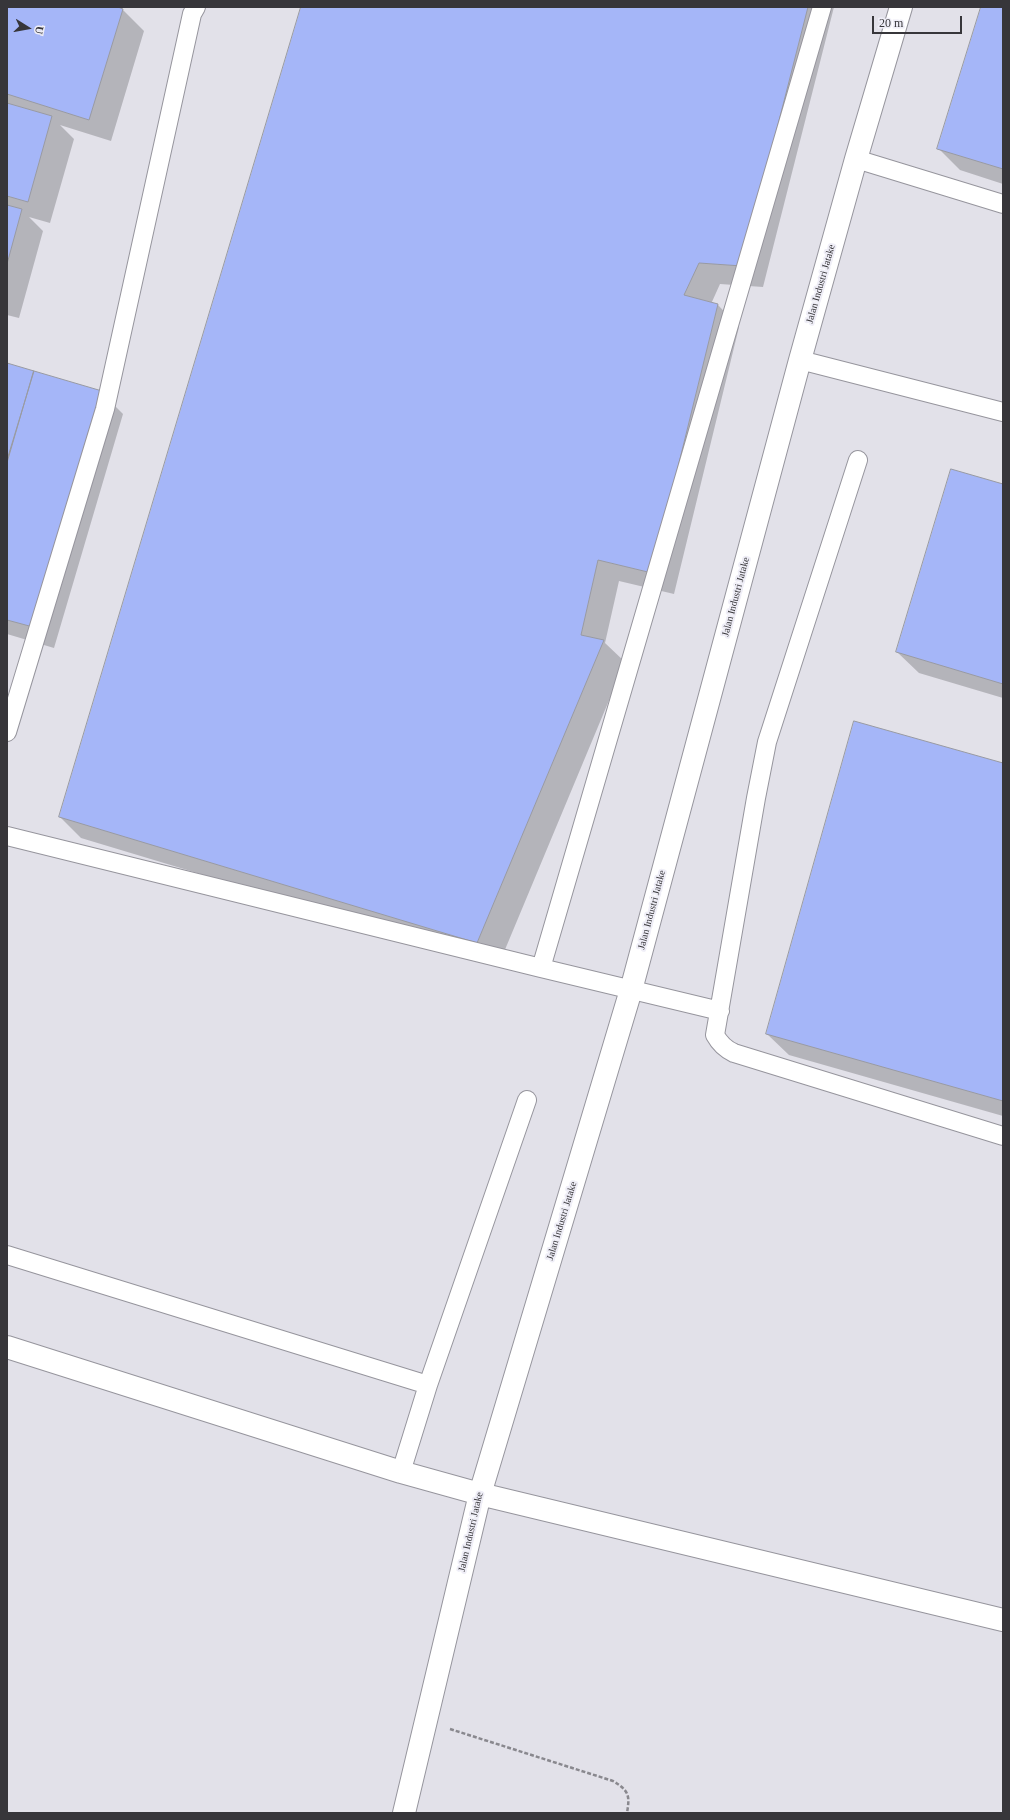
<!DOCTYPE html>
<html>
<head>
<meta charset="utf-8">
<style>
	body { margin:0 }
	#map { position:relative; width:1010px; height:1820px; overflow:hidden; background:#e2e1e9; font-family:"Times New Roman",serif }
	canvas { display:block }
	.frame { position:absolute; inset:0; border:8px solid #37363a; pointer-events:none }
	.north { position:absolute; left:8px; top:8px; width:40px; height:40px; -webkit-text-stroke:3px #efeef7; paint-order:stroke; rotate:101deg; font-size:11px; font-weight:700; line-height:16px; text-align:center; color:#37363a }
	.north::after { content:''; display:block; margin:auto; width:14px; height:18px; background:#37363a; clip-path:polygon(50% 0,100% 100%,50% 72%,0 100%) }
	.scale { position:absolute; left:872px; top:16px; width:90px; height:18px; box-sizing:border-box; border:2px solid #37363a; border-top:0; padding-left:5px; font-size:12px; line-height:14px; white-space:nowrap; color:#37363a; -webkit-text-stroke:3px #efeef7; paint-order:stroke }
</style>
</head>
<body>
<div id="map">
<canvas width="1010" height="1820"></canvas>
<div class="frame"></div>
<div class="north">U</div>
<div class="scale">20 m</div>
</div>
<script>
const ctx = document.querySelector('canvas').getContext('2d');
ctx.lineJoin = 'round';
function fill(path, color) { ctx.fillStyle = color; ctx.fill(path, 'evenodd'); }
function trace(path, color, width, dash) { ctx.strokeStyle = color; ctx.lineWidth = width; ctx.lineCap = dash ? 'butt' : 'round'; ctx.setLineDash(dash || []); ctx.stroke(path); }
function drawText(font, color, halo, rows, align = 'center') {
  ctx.font = font + ' "Times New Roman",serif'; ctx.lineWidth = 4; ctx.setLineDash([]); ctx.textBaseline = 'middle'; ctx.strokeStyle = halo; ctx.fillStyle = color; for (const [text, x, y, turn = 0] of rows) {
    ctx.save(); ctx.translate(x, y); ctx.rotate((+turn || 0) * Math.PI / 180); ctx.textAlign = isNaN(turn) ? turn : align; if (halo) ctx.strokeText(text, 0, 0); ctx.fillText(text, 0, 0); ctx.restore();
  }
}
fill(new Path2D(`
	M 7,7 L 114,7 L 123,10 L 144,31 L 111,141 L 60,125 L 74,139 L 50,223 L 29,217 L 43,231 L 19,318 L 7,315 Z
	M 302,7 L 834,7 L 763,287 L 720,284 L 711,304 L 718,305 L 739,327 L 674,594 L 619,581 L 605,643 L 625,662 L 499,964 L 81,838 L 60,817 Z
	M 982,7 L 1003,7 L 1003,184 L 960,170 L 939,149 Z
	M 7,364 L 101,392 L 123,414 L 54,648 L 7,634 Z
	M 1003,486 L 1003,698 L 919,673 L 897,652 Z
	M 1003,764 L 1003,1116 L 789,1055 L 767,1034 Z`), '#0003');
const building = new Path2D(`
	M 7,7 L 118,7 L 123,9 L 89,120 L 7,94 Z
	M 301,7 L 808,7 L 742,266 L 699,263 L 684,295 L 718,304 L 652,573 L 598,560 L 581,635 L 604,640 L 477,943 L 59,817 Z
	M 981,7 L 1003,7 L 1003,169 L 937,149 Z
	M 7,103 L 52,116 L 28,202 L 7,196 Z
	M 7,205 L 22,209 L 7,264 Z
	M 7,363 L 34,371 L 7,460 Z
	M 34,371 L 102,391 L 33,627 L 7,620 L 7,463 Z
	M 951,469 L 1003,484 L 1003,684 L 896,652 Z
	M 854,721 L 1003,763 L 1003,1101 L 766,1034 Z`);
fill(building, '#a5b6f8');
trace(building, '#989aa2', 1);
const service = new Path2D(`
	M 856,159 L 1003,204
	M 800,360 L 1003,412
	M 858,460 L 767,742 L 756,798 L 715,1035 C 720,1044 725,1049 734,1053 L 1003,1136
	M 7,732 L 105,409 L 192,14 L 196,7
	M 7,836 L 541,968
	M 720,1011 L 541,968 L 822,7
	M 7,1255 L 428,1385
	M 401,1472 L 428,1385 L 527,1100`);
const minor = new Path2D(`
	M 7,1347 L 401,1472 L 480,1494 L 1003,1620
	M 404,1813 L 480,1494 L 631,990 L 800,360 L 856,159 L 901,7`);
trace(service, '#96959d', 20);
trace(minor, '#96959d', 24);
trace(new Path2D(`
	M 450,1729 L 613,1781 C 629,1791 630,1795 627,1813`), '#89888e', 2.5, [4, 2]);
trace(service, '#fff', 18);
trace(minor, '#fff', 22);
drawText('10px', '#37363a', '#efeef7', [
	["Jalan Industri Jatake",821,284,-74],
	["Jalan Industri Jatake",736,597,-75],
	["Jalan Industri Jatake",652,910,-75],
	["Jalan Industri Jatake",562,1221,-73],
	["Jalan Industri Jatake",471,1532,-77]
]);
</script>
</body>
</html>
